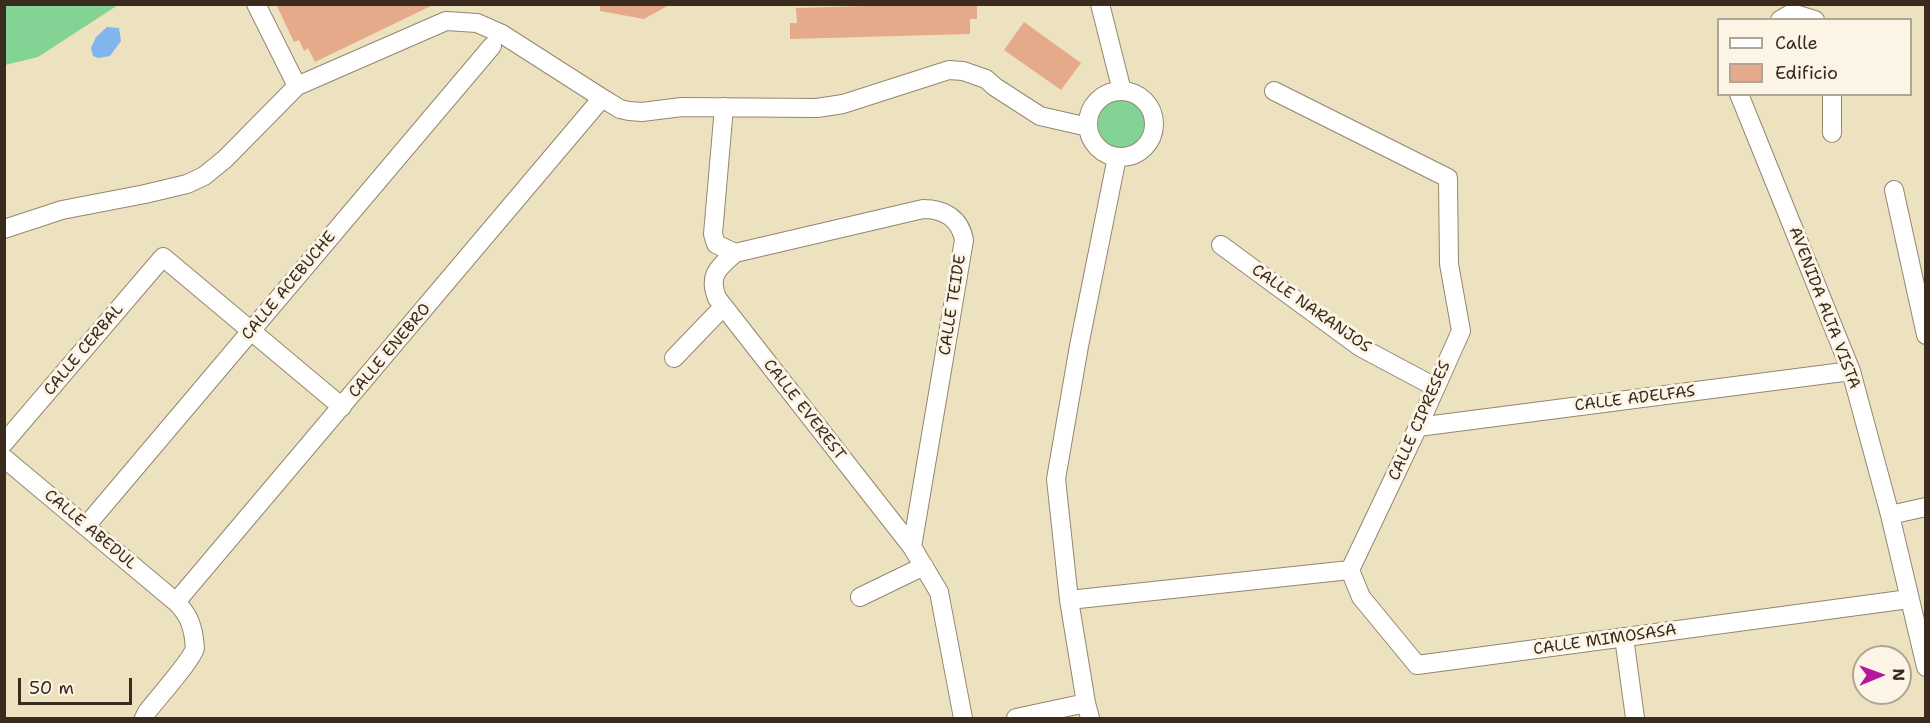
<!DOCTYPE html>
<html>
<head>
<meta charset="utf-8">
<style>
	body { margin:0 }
	#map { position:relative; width:1930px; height:723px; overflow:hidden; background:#ede2c0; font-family:"Shantell Sans",sans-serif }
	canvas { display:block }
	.frame { position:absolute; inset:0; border:6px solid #3b2a1e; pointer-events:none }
	.legend { position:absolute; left:1717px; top:18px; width:195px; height:78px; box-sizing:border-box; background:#fcf5e5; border:2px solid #afa495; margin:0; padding:8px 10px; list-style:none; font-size:18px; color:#3b2a1e }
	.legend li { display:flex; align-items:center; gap:12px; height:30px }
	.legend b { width:30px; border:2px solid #afa495 }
	.north { position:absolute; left:1852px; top:645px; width:60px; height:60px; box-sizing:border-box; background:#fcf5e5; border:2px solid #afa495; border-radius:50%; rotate:89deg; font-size:16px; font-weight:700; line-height:24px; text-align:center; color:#3b2a1e }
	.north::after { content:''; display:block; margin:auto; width:21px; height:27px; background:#b5179e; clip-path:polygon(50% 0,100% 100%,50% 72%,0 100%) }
	.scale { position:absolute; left:18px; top:678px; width:114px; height:27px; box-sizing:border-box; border:3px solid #3b2a1e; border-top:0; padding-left:8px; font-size:18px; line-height:21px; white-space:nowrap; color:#3b2a1e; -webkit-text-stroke:4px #fcf5e5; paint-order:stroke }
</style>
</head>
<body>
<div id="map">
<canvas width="1930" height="723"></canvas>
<div class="frame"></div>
<ul class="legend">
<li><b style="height:8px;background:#fff"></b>Calle</li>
<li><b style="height:16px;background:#e4aa89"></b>Edificio</li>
</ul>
<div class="north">N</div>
<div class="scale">50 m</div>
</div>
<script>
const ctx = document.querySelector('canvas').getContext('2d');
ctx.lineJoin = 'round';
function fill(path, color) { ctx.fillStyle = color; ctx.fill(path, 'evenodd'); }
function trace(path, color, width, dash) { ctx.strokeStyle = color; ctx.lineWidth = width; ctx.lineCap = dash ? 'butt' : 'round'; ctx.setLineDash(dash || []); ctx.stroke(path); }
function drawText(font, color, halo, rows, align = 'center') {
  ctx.font = font + ' "Shantell Sans",sans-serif'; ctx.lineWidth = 6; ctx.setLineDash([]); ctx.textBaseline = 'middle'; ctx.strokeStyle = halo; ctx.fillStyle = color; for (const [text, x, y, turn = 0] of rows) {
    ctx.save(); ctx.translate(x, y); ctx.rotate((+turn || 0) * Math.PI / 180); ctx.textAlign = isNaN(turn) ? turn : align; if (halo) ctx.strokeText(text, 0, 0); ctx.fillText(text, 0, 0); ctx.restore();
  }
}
fill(new Path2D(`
	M 4,5 L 5,4 L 118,5 L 38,57 L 5,65 Z
	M1098 124a24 24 0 1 1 48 0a24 24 0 1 1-48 0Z`), '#83d394');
fill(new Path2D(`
	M 107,27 L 119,28 L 121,41 L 110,56 L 98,58 L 93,56 L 91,48 L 96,37 Z`), '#80b5ee');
fill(new Path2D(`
	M 276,4 L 435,4 L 315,62 L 308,48 L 304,51 L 299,40 L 294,42 Z
	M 600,4 L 671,4 L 644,19 L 600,11 Z
	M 901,5 L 977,4 L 977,19 L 970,19 L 970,34 L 790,39 L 790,23 L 797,23 L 796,8 Z
	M 1024,22 L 1081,63 L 1061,90 L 1004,50 Z`), '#e4aa89');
const minor = new Path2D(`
	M 256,4 L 297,86
	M 1100,4 L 1122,91
	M 1780,20 L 1792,13 L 1815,20
	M1088 124a33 33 0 1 1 66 0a33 33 0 1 1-66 0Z
	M 1739,94 L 1851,371 L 1890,515 L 1926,667
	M 724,107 L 713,234 L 716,244 L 735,253
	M 1832,133 L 1832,94
	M 1894,190 L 1926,335
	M 4,229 L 62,210 L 145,194 L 187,184 L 204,176 L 225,159 L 297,86 L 446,21 L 477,23 L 502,34 L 602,98 L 620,109 L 629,111 L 642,112 L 682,107 L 817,108 L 843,104 L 949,70 L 963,71 L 986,79 L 995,87 L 1040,116 L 1088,127
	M 1221,245 L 1360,347 L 1435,387
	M 674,358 L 723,307
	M 1418,427 L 1851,371
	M 4,443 L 163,257 L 342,407
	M 4,458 L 176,602 C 187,613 192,623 194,639 C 194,640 195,648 195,648 C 192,660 156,700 147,712 L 144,718
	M 1890,515 L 1926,507
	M 86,526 L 492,46
	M 912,547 L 964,240 C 960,218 944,209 923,209 L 735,253 C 718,268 708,275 717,298 L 912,547 L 939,592 L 963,718
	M 1350,570 L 1361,597 L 1417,665 L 1909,599
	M 860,597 L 924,566
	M 1069,600 L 1350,570 L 1418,427 L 1461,331 L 1449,264 L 1448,178 L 1274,91
	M 176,602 L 602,98
	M 1624,637 L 1635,718
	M 1016,718 L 1086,703
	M 1090,718 L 1086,703 L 1069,600 L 1056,479 L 1079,346 L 1117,157`);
trace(minor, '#94866f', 20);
trace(minor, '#fff', 18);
drawText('16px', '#3b2a1e', '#fcf5e5', [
	["CALLE ACEBUCHE",289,286,-50],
	["CALLE TEIDE",953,305,-81],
	["AVENIDA ALTA VISTA",1824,308,69],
	["CALLE NARANJOS",1311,309,35],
	["CALLE CERBAL",84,350,-50],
	["CALLE ENEBRO",390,351,-50],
	["CALLE ADELFAS",1635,399,-7],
	["CALLE EVEREST",804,410,52],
	["CALLE CIPRESES",1420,421,-66],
	["CALLE ABEDUL",90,530,40],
	["CALLE MIMOSASA",1605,640,-8]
]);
</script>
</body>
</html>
